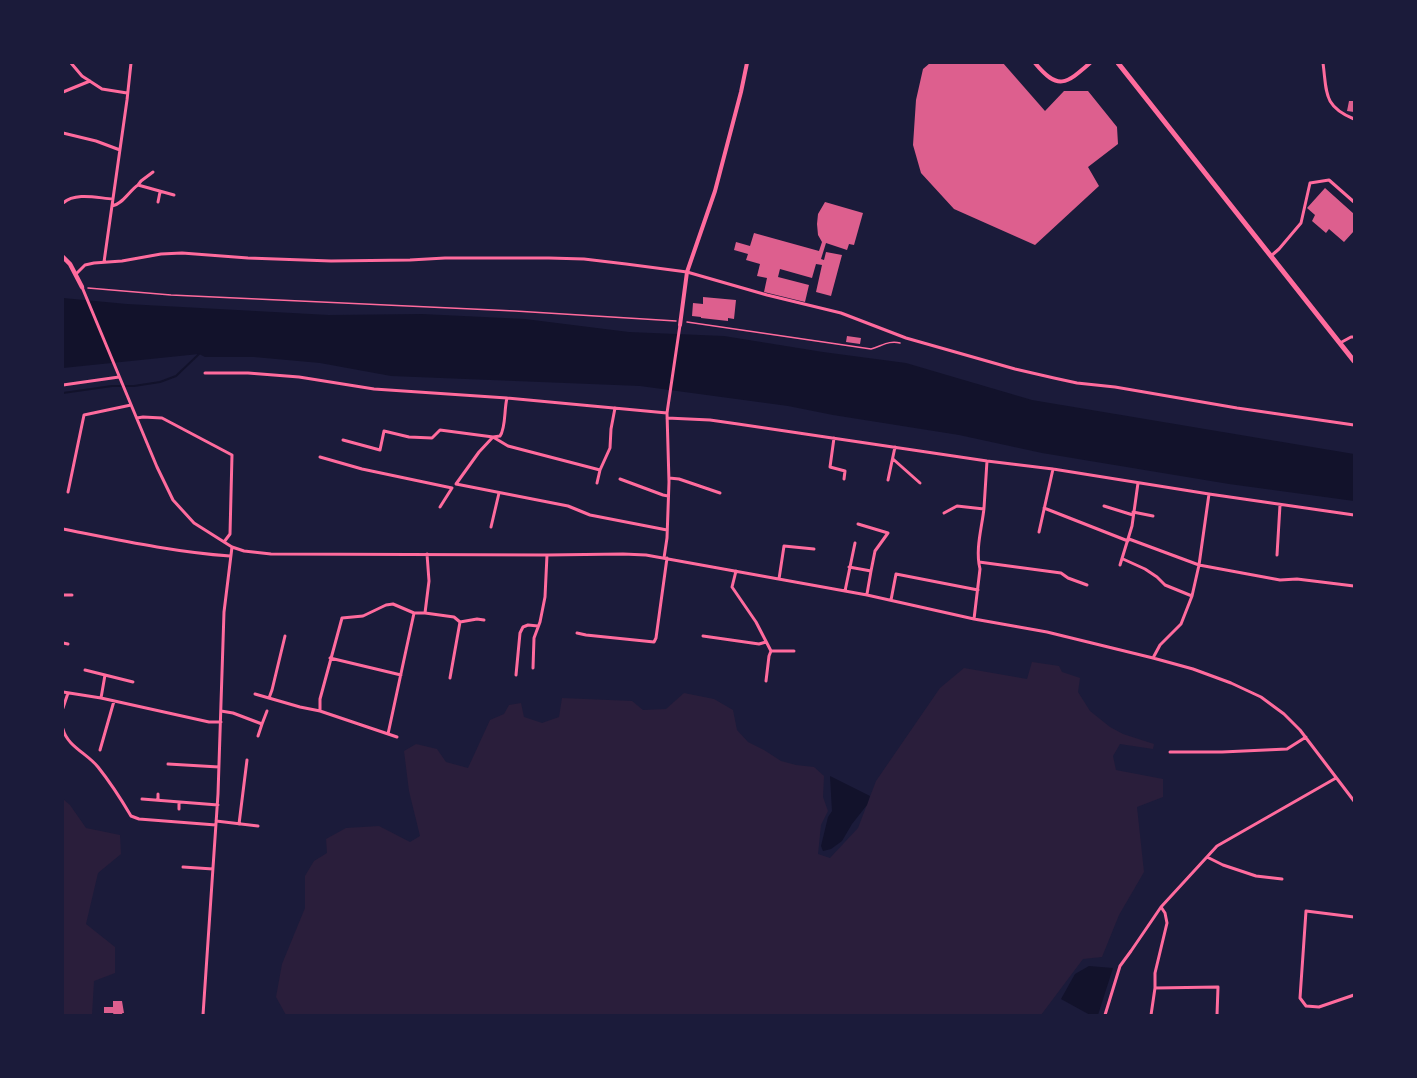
<!DOCTYPE html>
<html>
<head>
<meta charset="utf-8">
<style>
	body { margin:0 }
	#map { position:relative; width:1417px; height:1078px; overflow:hidden; background:#1b1b3a; font-family:"Archivo Narrow",sans-serif }
	canvas { display:block }
	.frame { position:absolute; inset:0; border:64px solid #1b1b3a; pointer-events:none }
</style>
</head>
<body>
<div id="map">
<canvas width="1417" height="1078"></canvas>
<div class="frame"></div>
</div>
<script>
const ctx = document.querySelector('canvas').getContext('2d');
ctx.lineJoin = 'round';
function fill(path, color) { ctx.fillStyle = color; ctx.fill(path, 'evenodd'); }
function trace(path, color, width, dash) { ctx.strokeStyle = color; ctx.lineWidth = width; ctx.lineCap = dash ? 'butt' : 'round'; ctx.setLineDash(dash || []); ctx.stroke(path); }
fill(new Path2D(`
	M 1032,662 L 1059,666 L 1062,672 L 1080,678 L 1078,692 L 1090,711 L 1110,727 L 1123,734 L 1154,744 L 1153,749 L 1120,744 L 1113,756 L 1116,770 L 1163,779 L 1163,797 L 1137,807 L 1144,872 L 1119,915 L 1102,957 L 1083,959 L 1041,1015 L 286,1015 L 276,997 L 282,964 L 305,908 L 305,876 L 314,861 L 327,853 L 326,839 L 346,828 L 379,826 L 410,842 L 420,836 L 409,791 L 404,751 L 416,744 L 437,749 L 446,762 L 468,768 L 490,720 L 504,714 L 509,705 L 521,703 L 524,717 L 542,723 L 559,717 L 562,698 L 632,701 L 643,710 L 666,709 L 684,693 L 714,699 L 733,710 L 737,730 L 748,742 L 764,750 L 781,761 L 796,765 L 814,767 L 824,776 L 823,797 L 828,811 L 821,825 L 818,854 L 830,858 L 858,828 L 876,781 L 940,688 L 964,668 L 1027,679 Z
	M 63,799 L 70,805 L 86,828 L 120,835 L 121,854 L 98,873 L 86,924 L 115,947 L 115,973 L 94,981 L 92,1015 L 63,1015 Z`), '#2a1e3b');
fill(new Path2D(`
	M 63,298 L 127,304 L 329,315 L 422,314 L 525,319 L 629,332 L 724,336 L 823,352 L 906,363 L 1032,400 L 1354,454 L 1354,501 L 1229,484 L 1042,453 L 959,435 L 833,415 L 788,406 L 640,386 L 391,376 L 320,363 L 254,357 L 205,357 L 199,354 L 63,368 Z
	M 830,776 L 870,796 L 867,805 L 852,824 L 842,841 L 831,849 L 823,851 L 821,846 L 828,817 L 832,811 Z
	M 1089,966 L 1113,968 L 1098,1015 L 1090,1015 L 1061,999 L 1075,974 Z`), '#12122b');
trace(new Path2D(`
	M 63,393 L 112,386 L 134,386 L 160,382 L 176,376 L 199,354`), '#12122b', 2);
fill(new Path2D(`
	M 930,63 L 1003,63 L 1045,111 L 1064,91 L 1088,91 L 1117,127 L 1118,144 L 1088,167 L 1099,186 L 1035,245 L 954,209 L 921,173 L 913,145 L 916,100 L 923,69 Z
	M 1349,101 L 1354,101 L 1354,112 L 1347,111 Z
	M 1325,188 L 1354,214 L 1354,231 L 1344,242 L 1329,229 L 1326,233 L 1312,221 L 1315,215 L 1307,208 Z
	M 825,202 L 863,213 L 854,245 L 849,244 L 847,250 L 826,243 L 821,259 L 824,260 L 826,252 L 842,255 L 831,296 L 816,292 L 822,265 L 816,264 L 812,278 L 780,269 L 778,277 L 809,285 L 805,302 L 764,292 L 767,278 L 757,276 L 760,264 L 746,260 L 748,254 L 734,250 L 736,242 L 750,246 L 754,233 L 819,251 L 822,242 L 818,235 L 817,224 L 818,214 Z
	M 703,297 L 736,300 L 734,319 L 728,318 L 728,321 L 701,318 L 701,317 L 692,316 L 693,303 L 703,304 Z
	M 847,336 L 861,338 L 860,344 L 846,342 Z
	M 113,1001 L 122,1001 L 124,1013 L 122,1013 L 123,1015 L 114,1015 L 113,1013 L 104,1013 L 104,1007 L 113,1007 Z`), '#dd5f8e');
trace(new Path2D(`
	M 88,288 L 171,295 L 515,311 L 676,321
	M 687,322 L 871,349 C 882,346 889,340 900,343`), '#ff6b9d', 1.5);
trace(new Path2D(`
	M 71,63 L 82,76 L 102,89 L 127,93
	M 1323,63 C 1327,93 1323,106 1354,119
	M 63,92 L 90,81
	M 63,133 L 96,141 L 120,150
	M 138,185 L 141,181 L 153,172
	M 158,202 L 160,192
	M 63,203 C 76,192 97,198 113,199
	M 112,206 C 123,204 129,191 138,185 L 174,195
	M 1271,256 L 1279,249 L 1301,223 L 1310,183 L 1329,180 L 1354,202
	M 104,262 L 127,100 L 131,63
	M 76,274 L 85,265 L 94,263 L 122,261 L 161,254 L 182,253 L 248,258 L 331,261 L 410,260 L 445,258 L 549,258 L 584,259 L 626,264 L 687,272 L 767,295 L 841,313 L 906,338 L 1015,369 L 1054,378 L 1077,383 L 1115,387 L 1237,408 L 1354,425
	M 82,287 L 157,467 L 173,500 L 194,523 L 232,547 L 244,551 L 271,554 L 547,555 L 623,554 L 646,555 L 867,595 L 974,619 L 1047,632 L 1153,658 L 1193,669 L 1231,683 L 1261,697 L 1284,714 L 1300,730 L 1354,801
	M 1340,343 L 1351,337 L 1354,337
	M 205,373 L 248,373 L 299,377 L 374,389 L 507,398 L 667,413
	M 63,385 L 119,377
	M 137,418 L 143,417 L 162,418 L 232,455 L 230,534 L 224,542
	M 667,418 L 710,420 L 738,424 L 987,461 L 1053,469 L 1209,494 L 1354,515
	M 834,438 L 830,467 L 845,471 L 844,479
	M 343,440 L 380,450 L 384,431 L 409,437 L 432,438 L 440,430 L 493,437 L 508,446 L 600,470
	M 320,457 L 362,469 L 452,488
	M 893,459 L 920,483
	M 669,478 L 679,479 L 720,493
	M 620,479 L 663,495 L 668,496
	M 888,480 L 895,447
	M 597,483 L 600,470 L 610,448 L 611,429 L 615,408
	M 456,484 L 568,506 L 590,515 L 667,530
	M 456,484 L 479,452 L 493,437 L 500,436 C 506,428 504,409 507,398
	M 68,492 L 84,415 L 131,405
	M 1104,506 L 1133,515
	M 440,507 L 452,488
	M 1044,508 L 1128,541
	M 1133,512 L 1153,516
	M 944,513 L 957,506 L 984,509
	M 858,524 L 888,533 L 875,551 L 871,571
	M 491,527 L 499,493
	M 63,529 C 119,540 174,552 230,556
	M 1039,532 L 1053,469
	M 1129,539 L 1199,565 L 1280,580 L 1297,579 L 1354,586
	M 427,554 L 429,581 L 425,613 L 454,617 L 460,622 L 450,678
	M 1277,555 L 1280,505
	M 664,558 L 667,538 L 669,482 L 667,413 L 680,325
	M 1123,559 L 1145,569 L 1157,577 L 1165,585 L 1192,596
	M 979,562 L 1061,573 L 1068,578 L 1087,585
	M 1120,565 L 1132,526 L 1138,483
	M 849,567 L 871,571 L 867,594
	M 736,571 L 732,587 L 756,622 L 771,651 L 769,656 L 766,681
	M 779,579 L 784,546 L 814,549
	M 845,591 L 855,543
	M 63,595 L 72,595
	M 891,600 L 896,574 L 978,590
	M 974,619 L 980,569 C 975,549 982,528 984,508 C 985,492 986,476 987,461
	M 460,622 L 477,619 L 484,620
	M 577,633 L 586,635 L 654,642 L 656,638 L 667,558
	M 703,636 L 759,644 L 766,642
	M 63,643 L 68,644
	M 771,651 L 794,651
	M 330,658 L 401,675
	M 1153,658 L 1160,645 L 1181,624 L 1192,596 L 1199,565 L 1209,494
	M 533,668 L 534,638 L 540,622 L 545,597 L 547,555
	M 85,670 L 105,675 L 101,698
	M 105,675 L 133,682
	M 516,675 L 520,633 L 523,627 L 528,625 L 538,626
	M 63,692 L 101,698 L 209,722 L 221,722
	M 255,694 L 300,707 L 320,711
	M 269,698 L 272,690 L 285,636
	M 63,708 L 68,693
	M 221,711 L 233,713 L 262,724 L 258,736
	M 262,724 L 267,711
	M 63,729 C 67,746 88,754 98,767 C 110,782 121,799 131,816 L 139,819 L 216,825
	M 388,734 L 414,613
	M 397,737 L 320,711 L 320,699 L 342,618 L 363,616 L 386,605 L 393,604 L 414,613 L 425,613
	M 100,750 L 114,701
	M 1170,752 L 1222,752 L 1287,749 L 1306,737
	M 168,764 L 219,767
	M 142,799 L 218,805
	M 158,800 L 158,794
	M 179,809 L 179,802
	M 216,821 L 258,826
	M 239,824 L 247,760
	M 1207,857 L 1223,865 L 1256,876 L 1282,879
	M 183,867 L 213,869
	M 1354,917 L 1306,911 L 1300,998 L 1306,1006 L 1319,1007 L 1354,995
	M 1155,988 L 1218,987 L 1217,1015
	M 203,1015 L 218,794 L 224,612 L 232,547
	M 1105,1015 L 1120,966 L 1131,951 L 1161,907 L 1217,846 L 1336,778
	M 1151,1015 L 1155,988 L 1155,973 L 1167,923 L 1165,913 L 1161,907`), '#ff6b9d', 3);
trace(new Path2D(`
	M 1035,63 C 1058,91 1066,84 1090,63
	M 680,325 L 687,272 L 715,191 L 741,92 L 747,63`), '#ff6b9d', 4);
trace(new Path2D(`
	M 63,257 L 70,264 L 82,287`), '#ff6b9d', 4.5);
trace(new Path2D(`
	M 1118,63 L 1354,361`), '#ff6b9d', 5);
</script>
</body>
</html>
